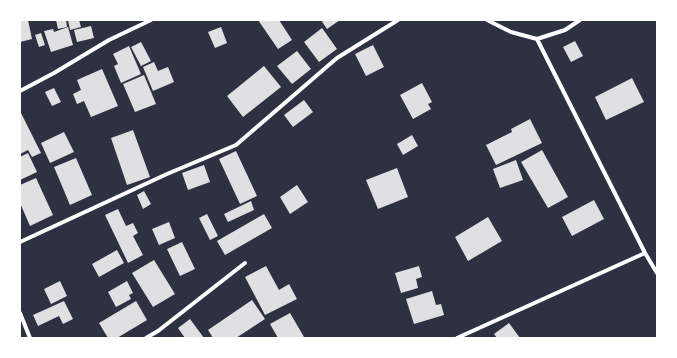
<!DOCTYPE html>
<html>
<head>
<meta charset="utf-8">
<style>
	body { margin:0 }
	#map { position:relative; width:677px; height:358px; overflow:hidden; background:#2d3142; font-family:Helvetica,sans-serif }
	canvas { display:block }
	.frame { position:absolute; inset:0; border:21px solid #fff; pointer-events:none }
</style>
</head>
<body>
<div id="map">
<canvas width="677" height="358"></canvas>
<div class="frame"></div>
</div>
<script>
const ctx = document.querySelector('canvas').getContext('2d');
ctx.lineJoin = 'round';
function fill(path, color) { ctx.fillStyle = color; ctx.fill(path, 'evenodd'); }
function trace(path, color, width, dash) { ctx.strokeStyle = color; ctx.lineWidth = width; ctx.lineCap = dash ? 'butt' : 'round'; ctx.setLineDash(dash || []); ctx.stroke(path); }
fill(new Path2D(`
	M 20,20 L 28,20 L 32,39 L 20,42 Z
	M 56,20 L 66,20 L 67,27 L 58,29 Z
	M 68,20 L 79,20 L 81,27 L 70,30 Z
	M 258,20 L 279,20 L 292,40 L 278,49 Z
	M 321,20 L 340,20 L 327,29 Z
	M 91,26 L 94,38 L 77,42 L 74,30 Z
	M 68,27 L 73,45 L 51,52 L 44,31 L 53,29 L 54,32 Z
	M 221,27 L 227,43 L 215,48 L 208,32 Z
	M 322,28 L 337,49 L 319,62 L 304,42 Z
	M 41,33 L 45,45 L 39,47 L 35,35 Z
	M 575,41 L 583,56 L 571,62 L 563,47 Z
	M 141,42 L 151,61 L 141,66 L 131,47 Z
	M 373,45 L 384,67 L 366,76 L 355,54 Z
	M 129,46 L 141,74 L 121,83 L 114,66 L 118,64 L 113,54 Z
	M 297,51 L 311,69 L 292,84 L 277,66 Z
	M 154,62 L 158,71 L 168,67 L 174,82 L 153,91 L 143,67 Z
	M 264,66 L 281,87 L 243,117 L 227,96 Z
	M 102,69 L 118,106 L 91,117 L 84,101 L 77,104 L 73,94 L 81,90 L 77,80 Z
	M 144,75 L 156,104 L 135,112 L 123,84 Z
	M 632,78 L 644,102 L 606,120 L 595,97 Z
	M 422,83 L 432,102 L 428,104 L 431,109 L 413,119 L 400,95 Z
	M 54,88 L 61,102 L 52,106 L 45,92 Z
	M 304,100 L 313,112 L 293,127 L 284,115 Z
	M 20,111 L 41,153 L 32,157 L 28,150 L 20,154 Z
	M 530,119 L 542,143 L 496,165 L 486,145 L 512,132 L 511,129 Z
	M 133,130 L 150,177 L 127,185 L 111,138 Z
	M 64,132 L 74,152 L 50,163 L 41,143 Z
	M 412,135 L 418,146 L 403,155 L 397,144 Z
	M 542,150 L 568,197 L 548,208 L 521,162 Z
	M 236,151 L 257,196 L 240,204 L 219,159 Z
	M 28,153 L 37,172 L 20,180 L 20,157 Z
	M 76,158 L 92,195 L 70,205 L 54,167 Z
	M 516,160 L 523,180 L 500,188 L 493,169 Z
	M 204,165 L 210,182 L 188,190 L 182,173 Z
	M 397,168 L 408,197 L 378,209 L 366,180 Z
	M 36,178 L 53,215 L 30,226 L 20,203 L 20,185 Z
	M 297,185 L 308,202 L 290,214 L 280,197 Z
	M 144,191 L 151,204 L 143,209 L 137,195 Z
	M 594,200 L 604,219 L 572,236 L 562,217 Z
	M 251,201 L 254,210 L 228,222 L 224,214 Z
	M 118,209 L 126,226 L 133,223 L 138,233 L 133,236 L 143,255 L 128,263 L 105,215 Z
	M 207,214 L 218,236 L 210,240 L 199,218 Z
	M 264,214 L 272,228 L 225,255 L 217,241 Z
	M 488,217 L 502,241 L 468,261 L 455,237 Z
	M 169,222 L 175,238 L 159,245 L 152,229 Z
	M 182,242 L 195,269 L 180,276 L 167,249 Z
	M 117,250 L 124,263 L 99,277 L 92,264 Z
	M 154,260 L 175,294 L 153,307 L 132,273 Z
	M 266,266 L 279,290 L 289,284 L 297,299 L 265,315 L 245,277 Z
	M 419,266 L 422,277 L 416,279 L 418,288 L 401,293 L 395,273 Z
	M 60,281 L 67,296 L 51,304 L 44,289 Z
	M 127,281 L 133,293 L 129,295 L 131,299 L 116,307 L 108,292 Z
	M 432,291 L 436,305 L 441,304 L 444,315 L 414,324 L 406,299 Z
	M 252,300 L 265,319 L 236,338 L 213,338 L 208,330 Z
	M 64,301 L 73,319 L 63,324 L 59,316 L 38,326 L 33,315 Z
	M 136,301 L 147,320 L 117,338 L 108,338 L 99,323 Z
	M 290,313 L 304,337 L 302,338 L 278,338 L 270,324 Z
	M 190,319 L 204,338 L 185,338 L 178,328 Z
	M 509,323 L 520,338 L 497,338 L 494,334 Z`), '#e0e0e3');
trace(new Path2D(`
	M 487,20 L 511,32 L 537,39 L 565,30 L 580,20
	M 537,39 L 645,253 L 657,273
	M 20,91 L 54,73 L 109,40 L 151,20
	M 20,242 L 167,174 L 236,145 L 337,58 L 398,20
	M 20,313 L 30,338
	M 146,338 L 158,331 L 245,263
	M 457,338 L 645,253`), '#fff', 4);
</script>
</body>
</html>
